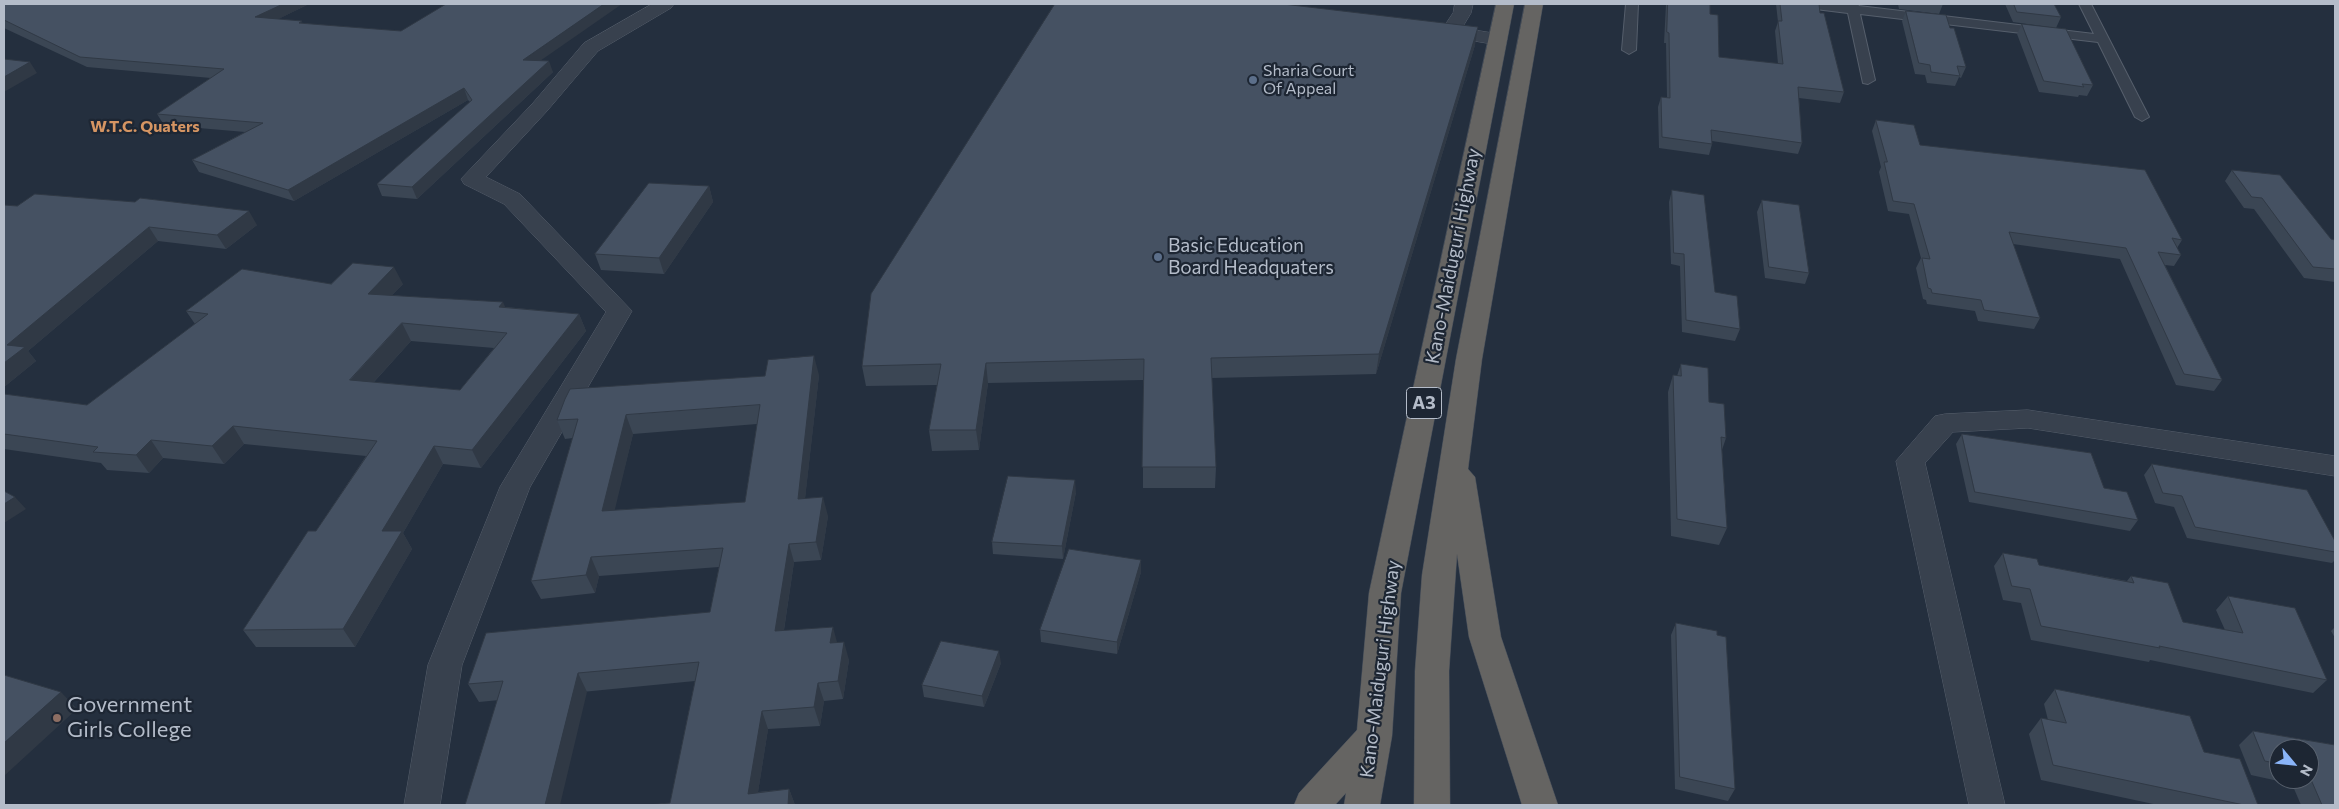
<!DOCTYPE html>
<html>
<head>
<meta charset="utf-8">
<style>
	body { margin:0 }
	#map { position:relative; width:2339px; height:809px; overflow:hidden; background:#242f3e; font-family:Commissioner,sans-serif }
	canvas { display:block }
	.frame { position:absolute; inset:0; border:5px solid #b4bcc9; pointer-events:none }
	.north { position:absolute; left:2269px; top:739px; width:50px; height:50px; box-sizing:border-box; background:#1d2633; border:1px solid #59626f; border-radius:50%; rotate:118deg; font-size:14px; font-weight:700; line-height:20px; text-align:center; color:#b4bcc9 }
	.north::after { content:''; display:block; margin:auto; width:18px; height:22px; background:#8ab4f8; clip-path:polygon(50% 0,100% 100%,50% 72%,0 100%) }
</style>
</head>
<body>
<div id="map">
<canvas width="2339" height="809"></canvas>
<div class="frame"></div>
<div class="north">N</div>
</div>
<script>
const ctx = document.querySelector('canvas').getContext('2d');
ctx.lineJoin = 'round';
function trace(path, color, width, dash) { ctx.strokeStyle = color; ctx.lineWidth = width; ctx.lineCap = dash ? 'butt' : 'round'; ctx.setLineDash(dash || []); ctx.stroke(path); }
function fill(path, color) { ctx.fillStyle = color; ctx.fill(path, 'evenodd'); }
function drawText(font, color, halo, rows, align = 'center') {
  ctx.font = font + ' Commissioner,sans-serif'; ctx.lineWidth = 4.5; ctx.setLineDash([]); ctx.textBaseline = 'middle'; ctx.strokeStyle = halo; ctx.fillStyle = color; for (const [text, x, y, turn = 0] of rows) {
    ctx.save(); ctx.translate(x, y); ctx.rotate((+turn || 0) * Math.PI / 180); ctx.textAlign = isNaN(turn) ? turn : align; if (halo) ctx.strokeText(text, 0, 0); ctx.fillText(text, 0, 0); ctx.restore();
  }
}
const service = new Path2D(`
	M 1626,4 L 1638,4 L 1636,50 L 1629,54 L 1622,50 Z
	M 1801,4 L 1858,4 L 1859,6 L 2094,34 L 2079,4 L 2091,4 L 2149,117 L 2142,121 L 2135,117 L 2098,42 L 1860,14 L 1875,80 L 1868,84 L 1863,83 L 1848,13 L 1807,8 Z`);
const minor = new Path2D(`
	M 652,4 L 674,4 L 671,8 L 598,51 L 547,111 L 486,177 L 520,194 L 632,311 L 530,487 L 462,665 L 440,805 L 404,805 L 428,665 L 500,487 L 606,312 L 504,204 L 464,184 L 461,179 L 533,103 L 584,43 Z
	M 1455,4 L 1473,4 L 1471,13 L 1462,28 L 1505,35 L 1507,39 L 1505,43 L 1498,45 L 1433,34 L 1431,30 L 1433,26 L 1445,25 L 1453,13 Z
	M 2028,410 L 2335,456 L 2335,476 L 2028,428 L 1953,432 L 1925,463 L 2005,805 L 1969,805 L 1896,461 L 1935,416 L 1945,414 Z`);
const trunk = new Path2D(`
	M 1496,4 L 1514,4 L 1401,593 L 1392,736 L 1380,805 L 1344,805 L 1346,793 L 1335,805 L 1294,805 L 1299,793 L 1357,730 L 1369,593 Z
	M 1525,4 L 1543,4 L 1482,359 L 1468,469 L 1475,477 L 1501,637 L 1558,805 L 1522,805 L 1469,637 L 1457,554 L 1449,671 L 1450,805 L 1414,805 L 1415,671 L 1422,575 L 1456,359 Z`);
trace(service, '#565f6c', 2);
trace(minor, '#565f6c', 1);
trace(trunk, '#434c59', 1);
fill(service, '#38414e');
fill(minor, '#38414e');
fill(trunk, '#656462');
fill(new Path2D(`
	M 4,4 L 309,4 L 278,19 L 541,61 L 553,72 L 417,199 L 382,196 L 377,184 L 470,102 L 468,100 L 294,201 L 199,172 L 192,160 L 245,132 L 164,125 L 157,114 L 211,78 L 87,67 L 4,28 Z
	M 1666,4 L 1710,4 L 1710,14 L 1719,57 L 1778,64 L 1775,31 L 1778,22 L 1776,4 L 1819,4 L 1820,13 L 1844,92 L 1840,103 L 1799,98 L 1802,143 L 1798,154 L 1712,141 L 1712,144 L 1709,155 L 1659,148 L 1658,107 L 1661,97 L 1667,97 L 1666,43 L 1664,43 Z
	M 1898,4 L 1943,4 L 1939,14 L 1899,9 Z
	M 2005,4 L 2054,4 L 2061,17 L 2056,28 L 2013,22 Z
	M 1906,11 L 1950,28 L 1966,67 L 1961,78 L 1959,77 L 1955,86 L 1927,83 L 1925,75 L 1915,74 L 1902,21 Z
	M 2022,24 L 2093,85 L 2087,96 L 2079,95 L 2078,97 L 2039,92 L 2017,34 Z
	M 1475,45 L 1376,374 L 1212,378 L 1216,467 L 1215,488 L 1143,488 L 1143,380 L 988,383 L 979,450 L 932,451 L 929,430 L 937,385 L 866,386 L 862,366 Z
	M 1876,120 L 1920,145 L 2182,240 L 2177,248 L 2181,255 L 2174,266 L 2165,265 L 2222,380 L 2214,391 L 2176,385 L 2120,259 L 2013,244 L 2040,318 L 2034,329 L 1978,321 L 1975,311 L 1927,304 L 1926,300 L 1923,299 L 1916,268 L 1921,258 L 1909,214 L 1888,211 L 1879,172 L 1881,167 L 1872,131 Z
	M 2232,170 L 2331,239 L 2335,240 L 2335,282 L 2304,278 L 2254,209 L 2244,208 L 2225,181 Z
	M 709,186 L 713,202 L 664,274 L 601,270 L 595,254 Z
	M 1672,190 L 1715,292 L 1740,329 L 1735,341 L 1682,332 L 1680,266 L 1671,264 L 1669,202 Z
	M 1762,200 L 1809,273 L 1805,284 L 1765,278 L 1757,212 Z
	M 4,205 L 257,225 L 226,249 L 158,241 L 28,351 L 36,361 L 4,387 Z
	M 331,284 L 403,284 L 392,295 L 505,307 L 579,314 L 586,331 L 481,468 L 443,464 L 403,533 L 412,549 L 355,647 L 256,647 L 243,630 L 316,531 L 366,456 L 244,444 L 224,464 L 163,458 L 149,473 L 107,470 L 101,463 L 4,449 L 4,394 L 87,405 L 195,324 L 186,311 ZM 411,341 L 494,348 L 460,390 L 374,382 Z
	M 1681,364 L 1709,402 L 1726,438 L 1722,450 L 1727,528 L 1719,545 L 1671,536 L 1668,392 L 1673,375 L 1677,376 Z
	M 819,375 L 805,498 L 828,516 L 821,560 L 794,562 L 784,630 L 837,642 L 849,660 L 843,699 L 824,701 L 820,726 L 768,729 L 758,792 L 789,789 L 795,805 L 647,805 L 670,803 L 695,681 L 479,702 L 468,684 L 710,612 L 719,567 L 599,576 L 595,593 L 541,599 L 531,581 L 573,438 L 565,439 L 557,420 ZM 757,424 L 745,502 L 614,510 L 633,434 Z
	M 1962,434 L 2138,520 L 2130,531 L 1969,502 L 1956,444 Z
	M 2152,464 L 2335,541 L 2335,560 L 2332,563 L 2187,538 L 2174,507 L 2155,503 L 2144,475 Z
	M 1076,492 L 1063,559 L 993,554 L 992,542 Z
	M 2003,553 L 2039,565 L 2127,581 L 2131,576 L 2183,622 L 2225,630 L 2216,610 L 2228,596 L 2327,680 L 2313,693 L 2150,660 L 2149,662 L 2031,640 L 2021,603 L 2003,600 L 1994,566 Z
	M 1141,572 L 1117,654 L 1041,642 L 1040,630 Z
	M 1676,623 L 1735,789 L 1728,801 L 1675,789 L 1671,635 Z
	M 2335,627 L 2335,638 L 2331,631 Z
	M 1001,663 L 984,707 L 924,697 L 922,685 Z
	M 2055,689 L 2204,752 L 2258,805 L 2158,805 L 2041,780 L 2029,734 L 2041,718 L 2048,720 L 2044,704 Z
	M 2253,731 L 2335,745 L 2335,805 L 2301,805 L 2292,784 L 2251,775 L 2239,745 ZM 2279,749 L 2309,749 L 2309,779 L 2279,779 Z`), '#3b4654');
fill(new Path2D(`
	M 283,4 L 309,4 L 260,28 L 255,17 Z
	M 604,4 L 622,4 L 527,70 L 523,60 Z
	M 1478,27 L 1475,45 L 1376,374 L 1379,354 Z
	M 549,61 L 553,72 L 417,199 L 412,187 Z
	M 30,62 L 37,73 L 4,92 L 4,77 Z
	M 464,88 L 468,100 L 294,201 L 288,190 Z
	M 709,186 L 713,202 L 664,274 L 659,258 Z
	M 249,211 L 257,225 L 226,249 L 217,235 Z
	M 149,227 L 158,241 L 28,351 L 36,361 L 4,387 L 4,363 L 7,345 Z
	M 394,267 L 403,284 L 377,311 L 368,294 Z
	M 503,302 L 511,320 L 499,307 Z
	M 579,314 L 586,331 L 481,468 L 472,450 Z
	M 402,323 L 411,341 L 360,397 L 350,380 Z
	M 814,356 L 819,375 L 803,517 L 798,499 Z
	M 986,363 L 988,383 L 979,450 L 976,430 Z
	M 626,415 L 633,434 L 610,530 L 602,511 Z
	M 233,426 L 244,444 L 224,464 L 212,446 Z
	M 151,440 L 163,458 L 149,473 L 136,455 Z
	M 434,446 L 443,464 L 403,533 L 412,549 L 355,647 L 343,629 L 382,531 Z
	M 1075,480 L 1076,492 L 1063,559 L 1062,546 Z
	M 15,497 L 26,509 L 4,523 L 4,504 Z
	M 823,497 L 828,516 L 821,560 L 816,542 Z
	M 789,544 L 794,562 L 781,649 L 775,631 Z
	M 591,557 L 599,576 L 595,593 L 586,575 Z
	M 1141,560 L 1141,572 L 1117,654 L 1117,642 Z
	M 833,627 L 838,646 L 830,643 Z
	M 844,642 L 849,660 L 843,699 L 838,681 Z
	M 999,651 L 1001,663 L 984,707 L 982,696 Z
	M 578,673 L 587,692 L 560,805 L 545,805 Z
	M 818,683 L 824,701 L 820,726 L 814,707 Z
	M 61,692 L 77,709 L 4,776 L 4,743 Z
	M 762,711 L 768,729 L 756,805 L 748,794 Z
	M 789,789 L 795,805 L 788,805 Z`), '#303945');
const building = new Path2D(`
	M 4,4 L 283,4 L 255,17 L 302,21 L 299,23 L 401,31 L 446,4 L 604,4 L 523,60 L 549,61 L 412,187 L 377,184 L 472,100 L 464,88 L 288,190 L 192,160 L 263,123 L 157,114 L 224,69 L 80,57 L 4,20 Z
	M 1055,4 L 1283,4 L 1478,27 L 1379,354 L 1211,358 L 1216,467 L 1142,467 L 1144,359 L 986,363 L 976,430 L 929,430 L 941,364 L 862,366 L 871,294 Z
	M 1668,4 L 1710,4 L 1710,14 L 1718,15 L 1719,57 L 1783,64 L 1778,21 L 1782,21 L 1780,4 L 1819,4 L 1820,13 L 1824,13 L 1844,92 L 1798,87 L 1802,143 L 1711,130 L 1712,144 L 1662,137 L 1661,97 L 1670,98 L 1669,33 L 1667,32 Z
	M 2014,4 L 2054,4 L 2061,17 L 2017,12 Z
	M 1906,11 L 1946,15 L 1950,28 L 1954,28 L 1966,67 L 1957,66 L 1960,76 L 1931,72 L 1930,65 L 1919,63 Z
	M 2022,24 L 2066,29 L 2093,85 L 2082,84 L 2084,87 L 2044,81 Z
	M 4,59 L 30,62 L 4,77 Z
	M 1876,120 L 1914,125 L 1920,145 L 2145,170 L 2182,240 L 2172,238 L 2181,255 L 2158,252 L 2222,380 L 2184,374 L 2126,248 L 2009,232 L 2040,318 L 1984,310 L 1981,300 L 1932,293 L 1931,289 L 1928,288 L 1922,258 L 1930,259 L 1914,204 L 1893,201 L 1884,162 L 1887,162 Z
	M 2232,170 L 2280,175 L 2331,239 L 2335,240 L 2335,269 L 2313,267 L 2262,198 L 2252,197 Z
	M 649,183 L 709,186 L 659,258 L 595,254 Z
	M 1672,190 L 1704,195 L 1715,292 L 1737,296 L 1740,329 L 1686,320 L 1684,254 L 1674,253 Z
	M 35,194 L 135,202 L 140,198 L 249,211 L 217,235 L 149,227 L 7,345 L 25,347 L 4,363 L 4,205 L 17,206 Z
	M 1762,200 L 1799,205 L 1809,273 L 1769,267 Z
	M 353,263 L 394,267 L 368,294 L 503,302 L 499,307 L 579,314 L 472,450 L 434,446 L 382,531 L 402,531 L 343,629 L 243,630 L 308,531 L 316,531 L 377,441 L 233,426 L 212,446 L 151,440 L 136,455 L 93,452 L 98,447 L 4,434 L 4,394 L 87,405 L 208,314 L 186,311 L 242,269 L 331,284 ZM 402,323 L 507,333 L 460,390 L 350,380 Z
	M 814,356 L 798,499 L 823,497 L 816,542 L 789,544 L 775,631 L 833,627 L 830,643 L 844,642 L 838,681 L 818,683 L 814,707 L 762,711 L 748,794 L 789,789 L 788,805 L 647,805 L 670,803 L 699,662 L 578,673 L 545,805 L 465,805 L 503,681 L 468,684 L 486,633 L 710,612 L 723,548 L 591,557 L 586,575 L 531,581 L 578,419 L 557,420 L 565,399 L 570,389 L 765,376 L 768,360 ZM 760,405 L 745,502 L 602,511 L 626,415 Z
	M 1681,364 L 1708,368 L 1709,402 L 1724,404 L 1726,438 L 1721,437 L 1727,528 L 1677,519 L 1673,375 L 1681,376 Z
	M 1962,434 L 2091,453 L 2104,488 L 2127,492 L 2138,520 L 1975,492 Z
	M 2152,464 L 2307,490 L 2335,541 L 2335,552 L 2195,527 L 2182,496 L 2163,493 Z
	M 1008,476 L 1075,480 L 1062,546 L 992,542 Z
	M 4,491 L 15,497 L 4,504 Z
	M 1069,549 L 1141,560 L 1117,642 L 1040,630 Z
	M 2003,553 L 2037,559 L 2039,565 L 2134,583 L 2131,576 L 2168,583 L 2183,622 L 2243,633 L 2228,596 L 2295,608 L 2327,680 L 2159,646 L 2160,648 L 2041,626 L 2030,589 L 2012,586 Z
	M 1676,623 L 1717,631 L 1717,635 L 1726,637 L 1735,789 L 1680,777 Z
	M 941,641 L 999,651 L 982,696 L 922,685 Z
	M 4,675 L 61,692 L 4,743 Z
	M 2055,689 L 2190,716 L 2204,752 L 2240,759 L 2258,805 L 2244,805 L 2053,765 L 2041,718 L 2066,723 Z
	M 2253,731 L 2335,745 L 2335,805 L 2322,805 L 2309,775 L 2309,749 L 2279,749 L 2279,764 L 2265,761 Z`);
fill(building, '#455162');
trace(building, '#303945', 1);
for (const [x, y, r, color] of [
	[1253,80,5,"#5c6f8a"],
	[1158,257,5,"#5c6f8a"],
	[57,718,5,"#8d6e63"]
]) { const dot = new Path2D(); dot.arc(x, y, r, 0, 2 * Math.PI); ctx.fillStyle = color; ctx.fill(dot); trace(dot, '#1d2633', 2); }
drawText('16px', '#b4bcc9', '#1d2633', [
	["Sharia Court",1263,71],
	["Of Appeal",1263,89]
], 'left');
drawText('bold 16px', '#d59563', '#1d2633', [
	["W.T.C. Quaters",145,127]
]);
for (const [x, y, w] of [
	[1424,403,35]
]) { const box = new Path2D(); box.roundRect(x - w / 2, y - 15.5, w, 31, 4); ctx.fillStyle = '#1d2633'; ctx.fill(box); trace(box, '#b4bcc9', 1); }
drawText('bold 18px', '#b4bcc9', null, [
	["A3",1424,403]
]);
drawText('19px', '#b4bcc9', '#1d2633', [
	["Basic Education",1168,246],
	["Board Headquaters",1168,268]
], 'left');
drawText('19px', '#b4bcc9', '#1d2633', [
	["Kano-Maiduguri Highway",1453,256,-79],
	["Kano-Maiduguri Highway",1380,669,-83]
]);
drawText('22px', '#b4bcc9', '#1d2633', [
	["Government",67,705],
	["Girls College",67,730]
], 'left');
</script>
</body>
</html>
